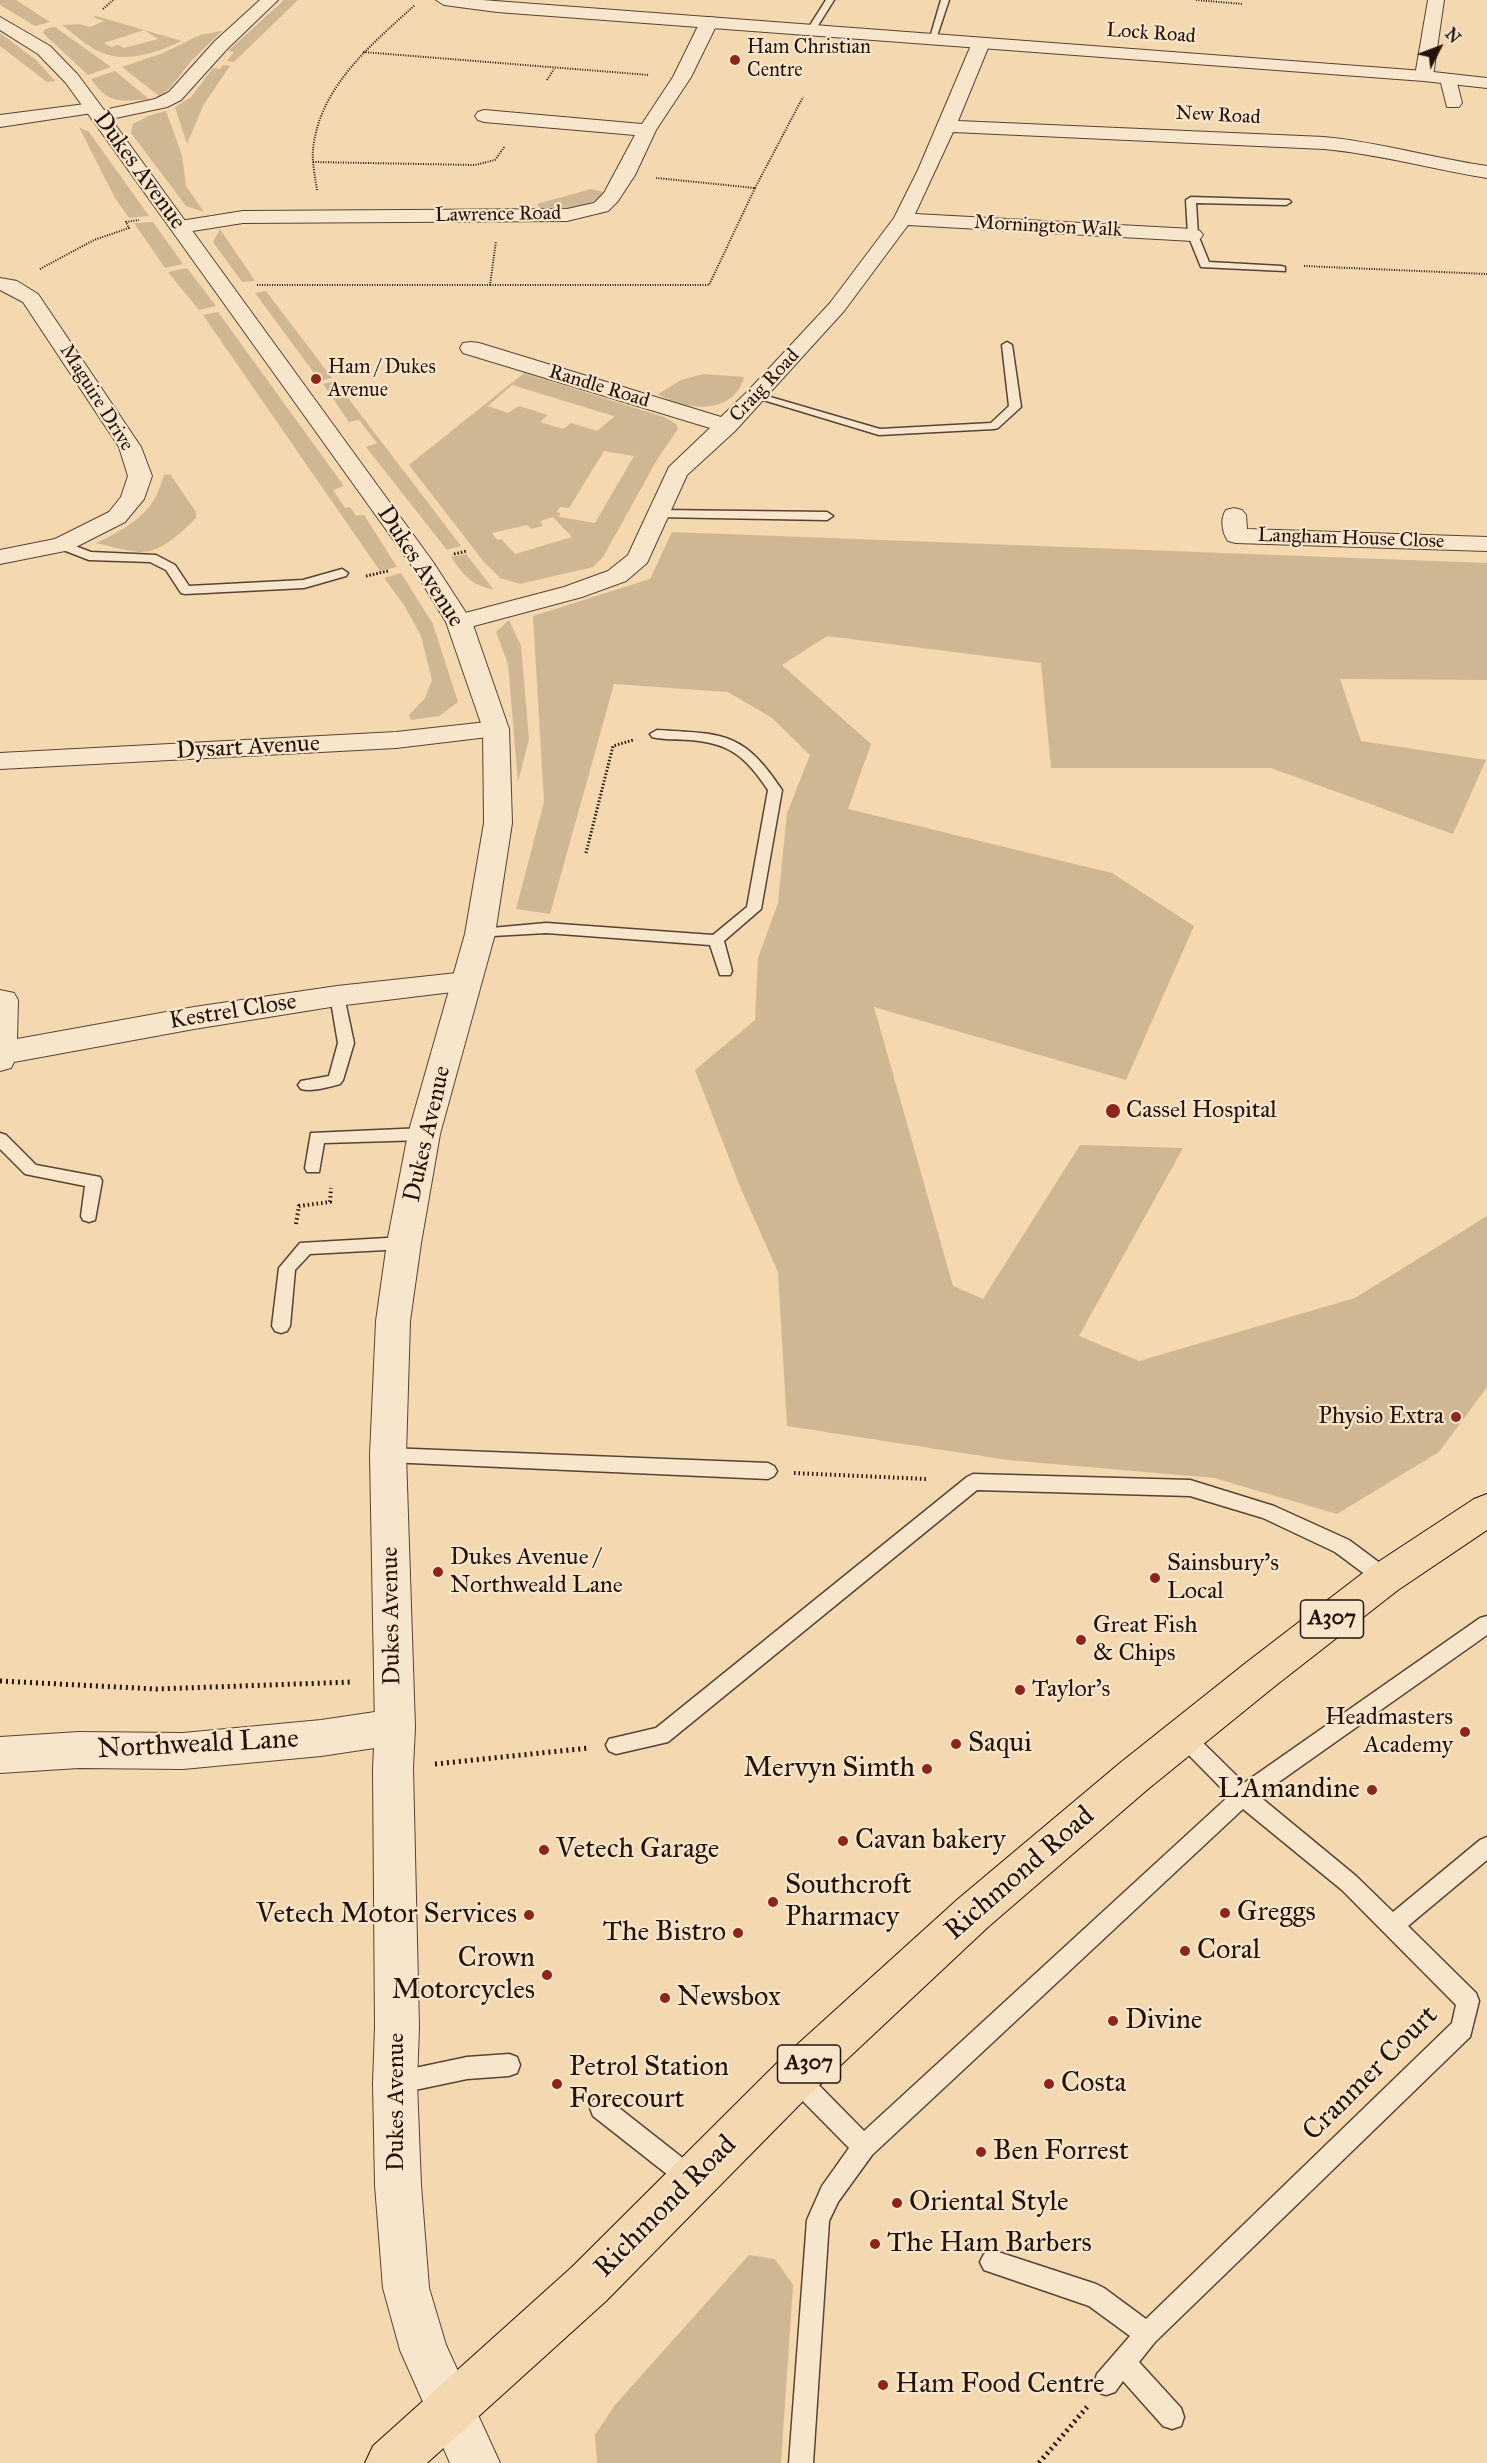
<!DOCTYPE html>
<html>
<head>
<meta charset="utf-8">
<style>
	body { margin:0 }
	#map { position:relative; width:1487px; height:2463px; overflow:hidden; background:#f3d8b0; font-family:"IM FELL Great Primer",serif }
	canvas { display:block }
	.north { position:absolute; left:1409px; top:18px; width:60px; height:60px; -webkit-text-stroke:4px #f7e6cc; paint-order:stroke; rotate:48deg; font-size:16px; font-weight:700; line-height:24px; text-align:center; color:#23130a }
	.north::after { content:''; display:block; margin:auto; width:21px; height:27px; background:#23130a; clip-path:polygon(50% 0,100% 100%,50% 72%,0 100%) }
</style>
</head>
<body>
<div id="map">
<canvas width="1487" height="2463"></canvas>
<div class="north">N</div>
</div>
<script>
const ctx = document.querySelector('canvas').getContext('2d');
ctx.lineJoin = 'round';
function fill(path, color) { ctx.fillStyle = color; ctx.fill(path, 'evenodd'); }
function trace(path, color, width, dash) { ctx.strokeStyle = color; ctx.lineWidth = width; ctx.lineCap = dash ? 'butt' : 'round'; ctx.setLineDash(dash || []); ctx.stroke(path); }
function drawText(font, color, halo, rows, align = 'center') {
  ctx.font = font + ' "IM FELL Great Primer",serif'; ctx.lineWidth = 4.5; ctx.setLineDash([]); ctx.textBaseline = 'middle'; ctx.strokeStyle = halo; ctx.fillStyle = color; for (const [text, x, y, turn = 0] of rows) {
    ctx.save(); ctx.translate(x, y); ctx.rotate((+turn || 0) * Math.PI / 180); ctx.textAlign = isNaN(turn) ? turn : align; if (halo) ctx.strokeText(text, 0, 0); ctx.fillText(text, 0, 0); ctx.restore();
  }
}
fill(new Path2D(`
	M 0,0 L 16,0 L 50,22 L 35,26 L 0,5 Z
	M 284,0 L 298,0 L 234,62 L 227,61 L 234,52 L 228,51 Z
	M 96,16 L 182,41 C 157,52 128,64 100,52 C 87,46 74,34 62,25 L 79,24 L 90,27 L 104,21 L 93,17 ZM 144,30 L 158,39 L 124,48 L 118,45 L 111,47 L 104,43 Z
	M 55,27 L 111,67 L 88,75 L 43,33 L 45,29 Z
	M 222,31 L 192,60 L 169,89 L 159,96 L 122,67 L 163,53 L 200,35 Z
	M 0,33 L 36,60 L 55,81 L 47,82 L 0,46 Z
	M 223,65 L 230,66 L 204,104 L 187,144 L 175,107 L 191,97 L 213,68 L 220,69 Z
	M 115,71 L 149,99 C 119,102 109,104 91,79 Z
	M 166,111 L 182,155 L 186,186 L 204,212 L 186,206 L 131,133 L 133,124 L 148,116 Z
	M 79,127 L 89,132 L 149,216 L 129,218 L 115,198 Z
	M 591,189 L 604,192 C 587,212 563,210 540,210 L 537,204 Z
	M 153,222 L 183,264 L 165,268 L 134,223 Z
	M 220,229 L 255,281 L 242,282 L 213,242 Z
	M 187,268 L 216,306 L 199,310 L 168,272 Z
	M 266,291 L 332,378 L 320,381 L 255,293 Z
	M 218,312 L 344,486 L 333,490 L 345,508 L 350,507 L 356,516 L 364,515 L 397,567 L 380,571 L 203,315 Z
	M 524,373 L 664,417 L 676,424 L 678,429 L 658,458 L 603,557 L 593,567 L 520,584 L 500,578 L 484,562 L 409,465 ZM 512,385 L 614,416 L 614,417 L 597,431 L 571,423 L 563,429 L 540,422 L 548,415 L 519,406 L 508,413 L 488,406 ZM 604,451 L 634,456 L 595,523 L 559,517 L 560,513 L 557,512 L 560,507 L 569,508 ZM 553,517 L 572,537 L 515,554 L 501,539 L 497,540 L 492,533 L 527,525 L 531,529 L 543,526 L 540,521 Z
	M 703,374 L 744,377 C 734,416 684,411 658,394 L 681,380 Z
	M 335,381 L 461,546 L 447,550 L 366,447 L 377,443 L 359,420 L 349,422 L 323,384 Z
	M 170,474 L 196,512 L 196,518 C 183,531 160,554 139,552 C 125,551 110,546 96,543 C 116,534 145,518 155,498 C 159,491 161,483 164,475 Z
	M 672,532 L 1487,563 L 1487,680 L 1340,679 L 1361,741 L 1486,760 L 1453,834 L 1271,768 L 1051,768 L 1041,663 L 827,636 L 782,665 L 871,744 L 848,809 L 1112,873 L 1194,926 L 1126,1080 L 874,1007 L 953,1286 L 983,1299 L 1080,1145 L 1183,1148 L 1079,1336 L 1139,1361 L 1355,1298 L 1487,1216 L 1487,1387 L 1439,1452 L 1337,1514 L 1214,1478 L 1008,1460 L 787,1426 L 778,1272 L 741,1189 L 695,1070 L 755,1020 L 758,958 L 778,903 L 787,813 L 810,755 L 772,718 L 728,692 L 614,684 L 550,914 L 516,909 L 544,802 L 533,616 L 650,579 Z
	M 466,554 L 494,590 C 470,584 465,577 451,557 Z
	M 401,573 L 433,624 L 458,702 L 439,716 L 411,720 L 409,715 L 425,698 L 432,680 L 421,636 L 404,605 L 384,578 Z
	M 509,620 L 521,646 L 529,739 L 518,782 L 508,664 L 496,632 Z
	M 749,2255 L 775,2259 L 793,2285 L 781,2463 L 597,2463 L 595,2435 L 615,2405 Z`), '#d0b794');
const service = new Path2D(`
	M 826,0 L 834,0 L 814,32 L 808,32 L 807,30 Z
	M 941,0 L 949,0 L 936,39 L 929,41 Z
	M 1191,197 L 1289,200 L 1291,202 L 1286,205 L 1196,203 L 1198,235 L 1209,262 L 1281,266 L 1285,267 L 1285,271 L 1201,267 L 1188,235 L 1186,200 Z
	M 1007,342 L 1012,345 L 1021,407 L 998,428 L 994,429 L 879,435 L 750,396 L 752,394 L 760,394 L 880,429 L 991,423 L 1009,406 L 1002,345 Z
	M 659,510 L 827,512 L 833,516 L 827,520 L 655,517 L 653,514 Z
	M 62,541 L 91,552 L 156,555 L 175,565 L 189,586 L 303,580 L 342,569 L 348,573 L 346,576 L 304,588 L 185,594 L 181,593 L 166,570 L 150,562 L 89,560 L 58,548 L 58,542 Z
	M 657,730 C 723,734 743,731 782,790 L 761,909 L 724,941 L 732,971 L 730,975 L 720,975 L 710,945 L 546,933 L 475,937 L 473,934 L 480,929 L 546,923 L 713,935 L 747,907 L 768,790 C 746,757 730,743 690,740 C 677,739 664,740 652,737 L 650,734 Z
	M 337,991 L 344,996 L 354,1043 L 343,1080 L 340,1084 C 329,1087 312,1092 301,1089 L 298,1085 L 301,1081 L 329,1076 L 338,1043 L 330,996 Z
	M 424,1128 L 430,1130 L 432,1134 L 430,1138 L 424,1140 L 324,1143 L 319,1172 L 307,1172 L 305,1168 L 311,1133 Z
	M 0,1133 L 6,1135 L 36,1165 L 100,1177 L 102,1181 L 95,1220 L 89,1222 L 83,1220 L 81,1216 L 85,1186 L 25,1174 L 0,1149 Z
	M 404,1237 L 410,1238 L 412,1243 L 410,1248 L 404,1249 L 310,1254 L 295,1270 L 290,1326 L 287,1331 L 281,1333 L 275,1331 L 272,1326 L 279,1268 L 300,1243 Z
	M 388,1448 L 768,1463 L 774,1466 L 777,1471 L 774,1476 L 768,1479 L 388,1462 L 382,1460 L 379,1455 L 382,1450 Z
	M 973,1474 L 1190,1480 L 1274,1506 L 1349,1540 L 1392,1572 L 1394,1578 L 1392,1584 L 1385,1586 L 1378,1584 L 1335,1552 L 1263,1518 L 1190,1496 L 977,1490 L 668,1742 L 616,1754 L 609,1751 L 606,1745 L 609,1739 L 656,1728 L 967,1477 Z
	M 1487,1616 L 1487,1635 L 1259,1796 L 1356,1876 L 1393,1912 L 1480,1840 L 1487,1837 L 1487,1860 L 1408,1926 L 1476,1993 L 1479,2001 L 1470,2037 L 1155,2342 L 1139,2362 L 1181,2408 L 1184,2417 L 1181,2426 L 1172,2429 L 1163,2426 L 1123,2381 L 1115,2392 L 1106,2395 L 1097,2392 L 1094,2383 L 1097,2374 L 1130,2336 L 1089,2306 L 984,2270 L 980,2262 L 984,2254 L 992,2250 L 1096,2284 L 1104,2288 L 1146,2319 L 1452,2023 L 1456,2005 L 1342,1890 L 1243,1809 L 872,2155 L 838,2202 L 829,2221 L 813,2463 L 789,2463 L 807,2220 L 822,2186 L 849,2148 L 787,2085 L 784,2077 L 787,2069 L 795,2066 L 803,2069 L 864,2131 L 1229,1796 L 1176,1742 L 1173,1736 L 1176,1730 L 1183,1727 L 1190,1730 L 1244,1783 L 1480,1618 Z
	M 509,2054 L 517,2057 L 520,2065 L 517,2073 L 509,2076 L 467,2079 L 396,2094 L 388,2091 L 385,2083 L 388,2075 L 396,2072 L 467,2057 Z
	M 601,2097 L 609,2100 L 698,2170 L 701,2178 L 698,2186 L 690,2189 L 682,2186 L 593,2116 L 590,2108 L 593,2100 Z`);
const minor = new Path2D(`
	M 1428,0 L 1444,0 L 1433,76 L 1430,80 L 1418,80 L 1415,76 Z
	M 709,17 L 715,18 L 718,22 L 691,77 L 656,130 L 635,175 L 618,201 L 608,211 L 567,221 L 243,223 L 180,233 L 173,231 L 170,227 L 173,223 L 180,221 L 243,211 L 567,209 L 594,203 L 604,193 L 635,135 L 484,122 L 478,120 L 475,116 L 478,112 L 484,110 L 642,124 L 673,77 L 700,22 L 703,18 Z
	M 981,38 L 987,39 L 990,43 L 958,121 L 1324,137 C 1379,142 1432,158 1487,166 L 1487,178 C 1432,169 1379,154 1324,149 L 953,132 L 915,214 L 1193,229 L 1200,231 L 1203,235 L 1200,239 L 1193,241 L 908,225 L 844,311 L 735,431 L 687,475 L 647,563 L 626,581 L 582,597 L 459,630 L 450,627 L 446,622 L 450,617 L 564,587 L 608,571 L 628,555 L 669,467 L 710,428 L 463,353 L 460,348 L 463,343 L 471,342 L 479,343 L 721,417 L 748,391 L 830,303 L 894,218 L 918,170 L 972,43 L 975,39 Z
	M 1449,74 L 1455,75 L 1462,103 L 1459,107 L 1447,107 L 1440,79 L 1443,75 Z
	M 93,103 L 99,104 L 102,108 L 99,112 L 0,127 L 0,115 Z
	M 0,278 L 17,281 L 38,294 L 141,447 L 152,476 L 144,499 L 125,522 L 70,550 L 0,564 L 0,550 L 55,539 L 109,512 L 121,497 L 128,476 L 119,447 L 23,302 L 0,290 Z
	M 1234,508 L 1242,510 L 1246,515 L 1247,529 L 1487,537 L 1487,551 L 1236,543 L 1228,541 C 1222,533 1220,518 1226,510 Z
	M 496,721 L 505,723 L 509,729 L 505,735 L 396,748 L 0,769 L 0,753 L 396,732 Z
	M 466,972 L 477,975 L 481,982 L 477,989 L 337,1006 L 194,1029 L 14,1062 L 11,1068 L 0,1071 L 0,990 L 14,993 L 18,1000 L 17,1039 L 194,1007 L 337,986 Z
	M 395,1709 L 409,1714 L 415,1727 L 409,1740 L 395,1745 L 321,1756 L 183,1769 L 79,1768 L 0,1773 L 0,1737 L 79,1732 L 183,1733 L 321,1720 Z`);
const tertiary = new Path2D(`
	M 260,0 L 278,0 L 227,49 L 181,100 L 167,107 L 111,119 L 433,562 L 472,622 L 509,729 L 512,823 L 495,934 L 440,1134 L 421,1243 L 410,1321 L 406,1455 L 415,1727 L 413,1768 L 419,2027 L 417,2083 L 421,2185 L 429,2288 L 446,2345 L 500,2463 L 450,2463 L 400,2350 L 383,2288 L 375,2185 L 373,2083 L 375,2027 L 373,1768 L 375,1727 L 370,1455 L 376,1321 L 387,1243 L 408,1134 L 465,934 L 484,823 L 483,729 L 446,622 L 410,563 L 66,83 L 38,54 L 0,30 L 0,17 L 50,46 L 78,75 L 104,110 L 155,99 L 169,92 L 215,41 Z
	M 436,0 L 482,0 L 1424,71 L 1487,78 L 1487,88 L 1424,81 L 497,12 L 444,5 Z`);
const primary = new Path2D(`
	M 1487,1494 L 1487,1530 L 1398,1590 L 1275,1686 L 1148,1789 L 988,1927 L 811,2093 L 606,2301 L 427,2463 L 365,2463 L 373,2446 L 572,2267 L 779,2061 L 958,1899 L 1120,1763 L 1247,1662 L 1372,1566 L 1474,1499 Z`);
trace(service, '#574434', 3);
trace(minor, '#574434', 2);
trace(tertiary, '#574434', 2);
trace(primary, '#23130a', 2);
trace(new Path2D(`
	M 1196,0 L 1243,4
	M 103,9 L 113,0
	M 363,52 L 649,75
	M 547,80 L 554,69
	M 313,162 L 475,165 L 495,160 L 505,146
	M 755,188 L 803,97
	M 317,190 C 315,177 312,162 313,149 C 320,86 371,45 415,5
	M 1304,266 L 1487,274
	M 40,269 L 94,240 L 129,228 L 126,222 L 139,220
	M 257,285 L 490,285 L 496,241
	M 490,285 L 709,285 L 755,188 L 656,178`), '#23130a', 2, [1, 1.5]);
trace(new Path2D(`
	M 454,554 L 467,551
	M 366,576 L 388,571
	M 586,853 L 613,746 L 633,740`), '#23130a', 3, [1.5, 2]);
trace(new Path2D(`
	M 296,1224 L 299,1206 L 330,1202 L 331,1188
	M 794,1473 L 927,1479`), '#23130a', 4, [1.5, 3]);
trace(new Path2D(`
	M 0,1681 L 156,1689 L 353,1682
	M 435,1764 L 589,1748
	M 1039,2463 L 1087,2407`), '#23130a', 5, [2, 4]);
fill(service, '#f7e6cc');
fill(minor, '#f7e6cc');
fill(tertiary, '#f7e6cc');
fill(primary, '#f3d8b0');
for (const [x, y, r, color] of [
	[735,60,6,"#8f2418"],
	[316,379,6,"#8f2418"],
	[1113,1111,8,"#8f2418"],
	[1456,1417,6,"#8f2418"],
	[438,1572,6,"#8f2418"],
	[1155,1578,6,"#8f2418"],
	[1081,1640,6,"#8f2418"],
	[1020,1690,6,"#8f2418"],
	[1465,1732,6,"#8f2418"],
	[956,1744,6,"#8f2418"],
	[927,1769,6,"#8f2418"],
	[1372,1790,6,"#8f2418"],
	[843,1841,6,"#8f2418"],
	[544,1850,6,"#8f2418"],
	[773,1902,6,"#8f2418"],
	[1225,1913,6,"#8f2418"],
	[529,1915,6,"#8f2418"],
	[738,1933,6,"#8f2418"],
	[1185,1951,6,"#8f2418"],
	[547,1975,6,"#8f2418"],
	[665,1998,6,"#8f2418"],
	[1113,2021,6,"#8f2418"],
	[557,2084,6,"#8f2418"],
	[1049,2084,6,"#8f2418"],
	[981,2152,6,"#8f2418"],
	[897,2203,6,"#8f2418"],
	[875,2244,6,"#8f2418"],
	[883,2385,6,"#8f2418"]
]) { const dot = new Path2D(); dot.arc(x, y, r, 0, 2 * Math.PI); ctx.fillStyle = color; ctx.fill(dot); trace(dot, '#f7e6cc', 2); }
drawText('20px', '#23130a', '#f7e6cc', [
	["Lock Road",1151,34,4],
	["New Road",1218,116,3],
	["Lawrence Road",498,215,-1],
	["Mornington Walk",1048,227,3],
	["Craig Road",765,386,-47],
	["Randle Road",599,387,17],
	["Maguire Drive",96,398,58],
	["Langham House Close",1351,539,2]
]);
drawText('20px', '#23130a', '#f7e6cc', [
	["Ham Christian",747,48],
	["Centre",747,71],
	["Ham / Dukes",328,368],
	["Avenue",328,391]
], 'left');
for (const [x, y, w] of [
	[1332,1619,63],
	[809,2064,63]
]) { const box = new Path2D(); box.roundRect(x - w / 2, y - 19, w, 38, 4.5); ctx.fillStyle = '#f7e6cc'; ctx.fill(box); trace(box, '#23130a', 1.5); }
drawText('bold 22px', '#23130a', null, [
	["A307",1332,1619],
	["A307",809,2064]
]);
drawText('24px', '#23130a', '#f7e6cc', [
	["Dukes Avenue",139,171,54],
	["Dukes Avenue",420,567,57],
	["Dysart Avenue",248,748,-3],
	["Kestrel Close",233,1012,-9],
	["Dukes Avenue",428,1134,-77],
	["Dukes Avenue",392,1616,-91],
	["Dukes Avenue",397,2102,-90]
]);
drawText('24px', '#23130a', '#f7e6cc', [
	["Cassel Hospital",1126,1111],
	["Physio Extra",1444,1417,"right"],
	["Dukes Avenue /",450,1558],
	["Northweald Lane",450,1586],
	["Sainsbury's",1167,1564],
	["Local",1167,1592],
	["Great Fish",1093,1626],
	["& Chips",1093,1654],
	["Taylor's",1032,1690],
	["Headmasters",1453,1718,"right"],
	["Academy",1453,1746,"right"]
], 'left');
drawText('28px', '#23130a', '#f7e6cc', [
	["Saqui",968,1744],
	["Mervyn Simth",915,1769,"right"],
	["L’Amandine",1360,1790,"right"],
	["Cavan bakery",855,1841],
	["Vetech Garage",556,1850],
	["Southcroft",785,1886],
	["Pharmacy",785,1918],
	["Greggs",1237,1913],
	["Vetech Motor Services",517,1915,"right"],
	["The Bistro",726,1933,"right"],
	["Coral",1197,1951],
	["Crown",535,1959,"right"],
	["Motorcycles",535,1991,"right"],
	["Newsbox",677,1998],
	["Divine",1125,2021],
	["Petrol Station",569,2068],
	["Forecourt",569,2100],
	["Costa",1061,2084],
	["Ben Forrest",993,2152],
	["Oriental Style",909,2203],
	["The Ham Barbers",887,2244],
	["Ham Food Centre",895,2385]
], 'left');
drawText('28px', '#23130a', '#f7e6cc', [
	["Northweald Lane",198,1745,-3],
	["Richmond Road",1020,1874,-41],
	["Cranmer Court",1371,2074,-45],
	["Richmond Road",666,2207,-45]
]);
</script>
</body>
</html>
